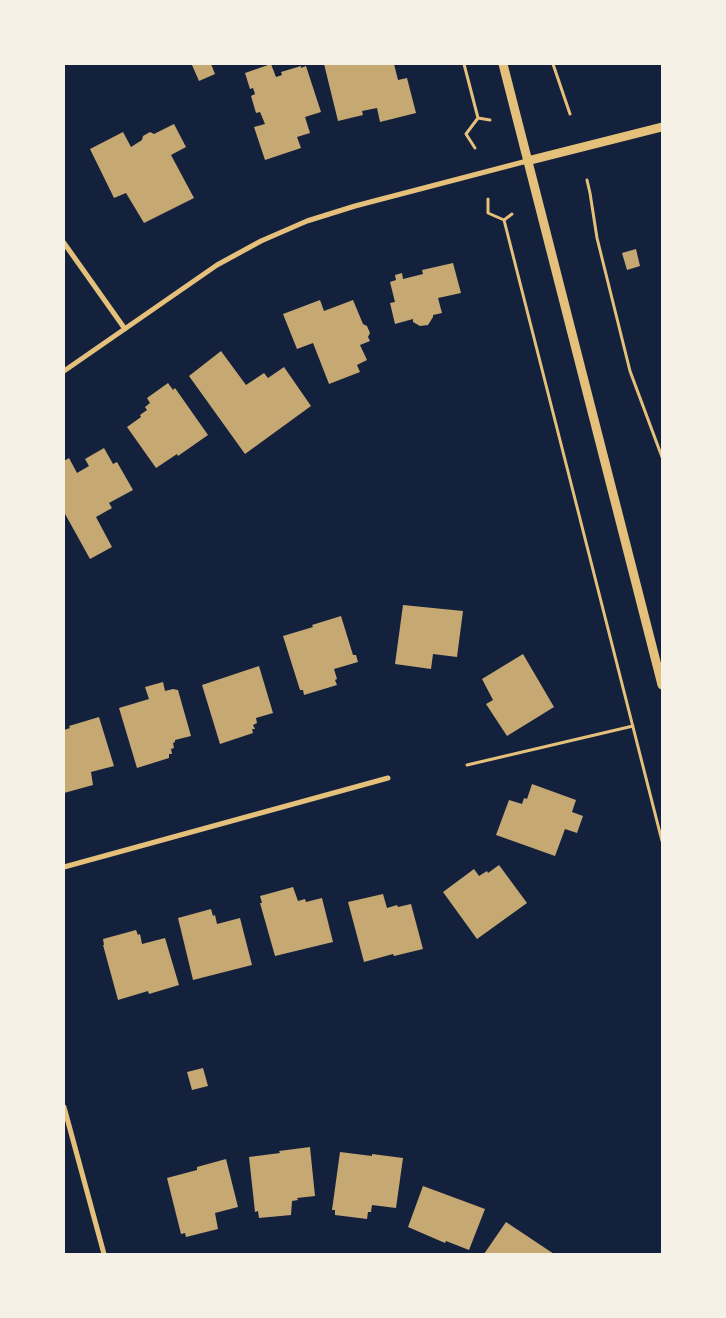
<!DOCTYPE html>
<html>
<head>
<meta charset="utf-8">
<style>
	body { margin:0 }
	#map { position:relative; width:726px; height:1318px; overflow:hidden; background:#14213d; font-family:Arial,sans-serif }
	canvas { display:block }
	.frame { position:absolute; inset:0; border:65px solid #f6f1e7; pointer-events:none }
</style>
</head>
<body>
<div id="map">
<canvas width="726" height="1318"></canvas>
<div class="frame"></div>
</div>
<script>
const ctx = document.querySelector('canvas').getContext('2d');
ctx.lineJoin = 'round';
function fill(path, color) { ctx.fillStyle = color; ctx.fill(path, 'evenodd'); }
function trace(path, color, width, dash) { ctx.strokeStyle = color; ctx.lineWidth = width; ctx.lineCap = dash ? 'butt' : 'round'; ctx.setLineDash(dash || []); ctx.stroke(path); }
fill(new Path2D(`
	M 196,64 L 211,64 L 215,74 L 199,81 L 192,65 Z
	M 271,64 L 276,77 L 282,75 L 281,72 L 301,66 L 301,68 L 306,66 L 321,112 L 305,117 L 310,133 L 297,137 L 301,148 L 265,160 L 254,127 L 265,124 L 260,112 L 256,113 L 251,96 L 255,94 L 253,88 L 250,89 L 245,73 Z
	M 324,64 L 394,64 L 398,80 L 407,78 L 416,113 L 380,122 L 377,108 L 362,111 L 363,115 L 338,121 Z
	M 174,124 L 186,147 L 171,155 L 194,198 L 144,223 L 126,193 L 114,198 L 90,149 L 123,132 L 131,147 L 142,140 L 143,136 L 150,132 L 154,134 Z
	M 636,249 L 640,266 L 627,270 L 622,253 Z
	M 453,263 L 461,293 L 438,298 L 442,313 L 433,315 L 433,317 L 428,325 L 420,326 L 413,322 L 413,319 L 395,324 L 390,303 L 395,302 L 390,282 L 396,280 L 395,275 L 402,273 L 403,279 L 423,274 L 422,270 Z
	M 320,300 L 324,311 L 353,300 L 363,324 L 367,326 L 370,333 L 368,337 L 370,341 L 360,345 L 367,360 L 357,365 L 360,372 L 329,384 L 313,343 L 297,349 L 283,314 Z
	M 221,351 L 246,385 L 264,373 L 268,378 L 284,367 L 311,406 L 245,454 L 189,376 Z
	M 168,383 L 173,390 L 175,388 L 208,435 L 178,456 L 177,454 L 156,468 L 127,427 L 141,417 L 140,415 L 147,410 L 145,407 L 150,403 L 147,398 Z
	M 104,448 L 113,464 L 117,462 L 133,490 L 109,503 L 112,508 L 96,517 L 112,547 L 90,559 L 64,512 L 64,461 L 69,458 L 77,473 L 89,466 L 85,459 Z
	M 403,605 L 463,611 L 457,657 L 433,654 L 431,669 L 395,664 Z
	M 341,616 L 353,655 L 356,655 L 358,662 L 334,669 L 337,679 L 335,680 L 337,685 L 304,695 L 303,690 L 300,690 L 283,636 L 313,627 L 312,625 Z
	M 523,654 L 554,707 L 507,736 L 486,704 L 493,700 L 482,679 Z
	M 259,666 L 273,713 L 256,718 L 257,723 L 253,725 L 255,729 L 252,729 L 253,733 L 220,744 L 202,685 Z
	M 163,682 L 165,691 L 173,689 L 178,690 L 191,736 L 175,740 L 175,742 L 173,743 L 174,748 L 171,749 L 172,754 L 169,754 L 169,758 L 137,768 L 119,708 L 149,699 L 145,687 Z
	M 99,717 L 114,766 L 91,772 L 93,785 L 64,793 L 64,730 L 70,728 L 69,726 Z
	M 532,784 L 576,800 L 572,812 L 583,816 L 577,833 L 565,829 L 555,856 L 496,835 L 509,800 L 522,804 L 524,798 L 527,799 Z
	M 499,865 L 527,903 L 477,939 L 443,892 L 474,869 L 479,876 L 487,871 L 488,873 Z
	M 293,887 L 298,901 L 305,899 L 306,902 L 322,898 L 333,942 L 275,956 L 260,903 L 262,903 L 260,896 Z
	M 383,894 L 387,908 L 397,905 L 398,907 L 411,904 L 423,949 L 394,956 L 393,954 L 364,962 L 348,902 Z
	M 211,909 L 213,916 L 215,915 L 217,924 L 240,918 L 252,965 L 193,980 L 178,918 Z
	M 136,930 L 138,935 L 140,934 L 142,944 L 165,938 L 179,985 L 149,994 L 148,991 L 118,1000 L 103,945 L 104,945 L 103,939 Z
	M 203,1068 L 208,1086 L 192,1090 L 187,1072 Z
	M 310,1147 L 315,1196 L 297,1198 L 298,1200 L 292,1201 L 291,1215 L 259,1218 L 258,1211 L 255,1212 L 249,1157 L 280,1153 L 279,1151 Z
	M 340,1152 L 372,1156 L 372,1154 L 403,1158 L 396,1208 L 372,1205 L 371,1212 L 368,1212 L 367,1219 L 335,1215 L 335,1210 L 332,1210 Z
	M 226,1159 L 238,1207 L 215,1213 L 218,1229 L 186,1237 L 185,1233 L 181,1234 L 167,1178 L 197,1170 L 197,1167 Z
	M 423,1186 L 485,1209 L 469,1250 L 446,1241 L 445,1243 L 408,1227 Z
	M 506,1222 L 554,1254 L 484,1254 Z`), '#c6a872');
trace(new Path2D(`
	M 464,64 L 478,118 L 466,134 L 475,148
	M 553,64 L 570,114
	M 478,118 L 490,120
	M 587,180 L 590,193 L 597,238 L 630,371 L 662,457
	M 488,199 L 488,213 L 504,220
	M 504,220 L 662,841
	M 504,220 L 512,214
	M 467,765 L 633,726`), '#e5c07b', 3);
trace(new Path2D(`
	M 64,243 L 125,329
	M 64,371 L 217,265 L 261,241 L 307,221 L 355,206 L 527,161
	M 64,867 L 388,778
	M 64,1107 L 104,1254`), '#e5c07b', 5);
trace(new Path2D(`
	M 503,64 L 662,685
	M 527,161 L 662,127`), '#e5c07b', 9);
</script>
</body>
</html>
